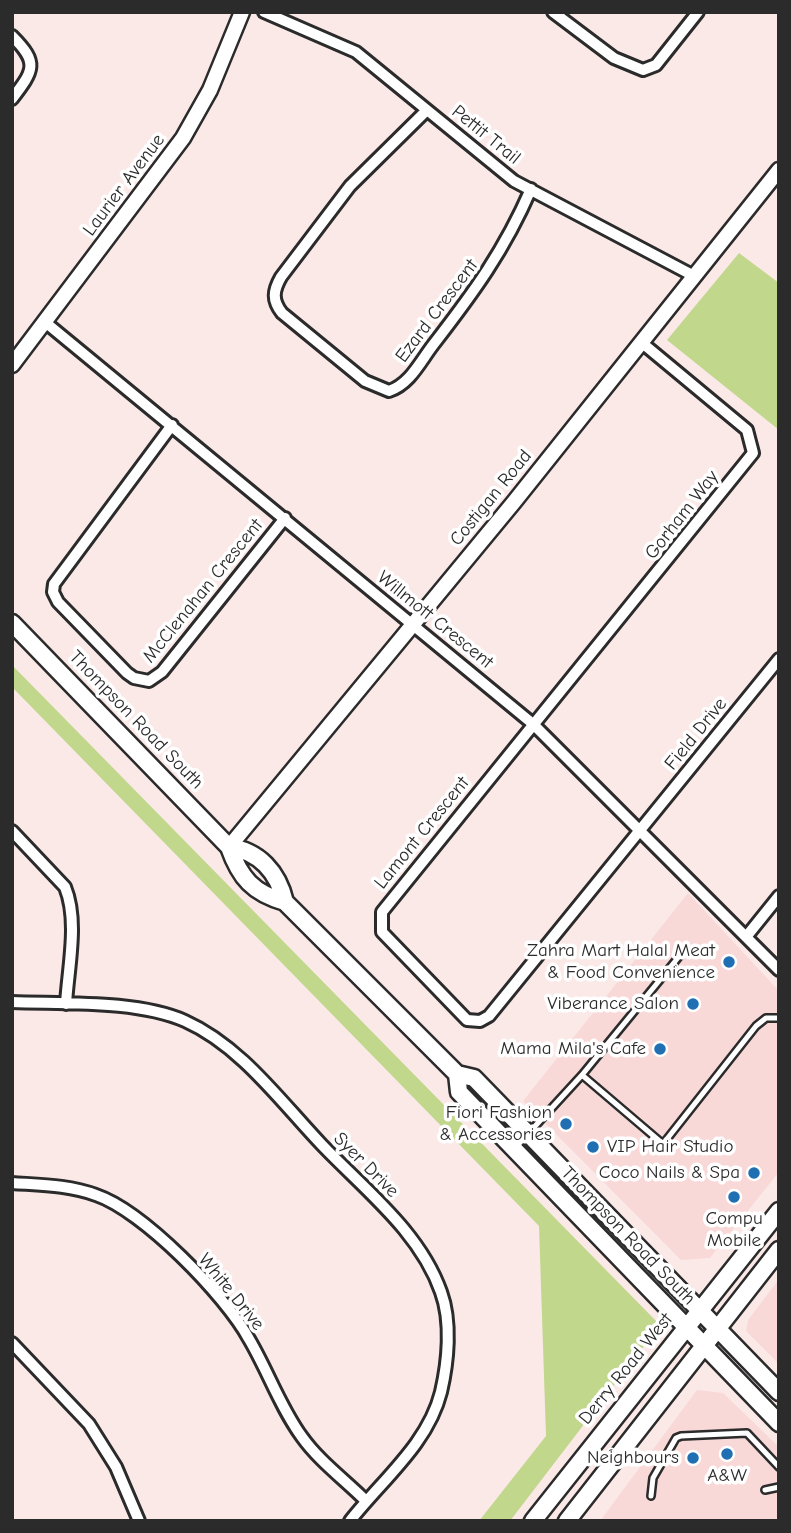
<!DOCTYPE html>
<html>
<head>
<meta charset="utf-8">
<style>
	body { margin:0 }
	#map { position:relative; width:791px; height:1533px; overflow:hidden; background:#fbe9e8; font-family:"Comic Neue",sans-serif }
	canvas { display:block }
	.frame { position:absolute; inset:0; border:14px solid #2b2b2b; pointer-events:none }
</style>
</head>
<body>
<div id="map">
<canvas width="791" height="1533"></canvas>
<div class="frame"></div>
</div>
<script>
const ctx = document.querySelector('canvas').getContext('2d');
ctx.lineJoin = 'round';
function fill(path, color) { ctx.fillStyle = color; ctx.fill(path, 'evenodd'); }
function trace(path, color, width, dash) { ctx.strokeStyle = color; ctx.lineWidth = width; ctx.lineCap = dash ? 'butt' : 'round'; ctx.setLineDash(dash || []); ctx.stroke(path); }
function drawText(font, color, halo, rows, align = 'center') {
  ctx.font = font + ' "Comic Neue",sans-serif'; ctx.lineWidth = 7; ctx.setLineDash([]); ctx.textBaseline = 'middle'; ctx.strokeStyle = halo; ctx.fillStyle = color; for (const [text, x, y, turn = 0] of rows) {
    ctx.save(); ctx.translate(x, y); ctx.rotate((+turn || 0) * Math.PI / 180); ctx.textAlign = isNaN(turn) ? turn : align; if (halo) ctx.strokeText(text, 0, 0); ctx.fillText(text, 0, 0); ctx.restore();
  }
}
fill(new Path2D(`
	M 688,893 L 779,991 L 779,1172 L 710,1258 L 681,1260 L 523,1101 Z
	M 779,1279 L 779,1364 L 746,1331 L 748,1320 Z
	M 697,1390 L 723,1393 L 779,1447 L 779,1521 L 600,1521 Z`), '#f8d9d8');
fill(new Path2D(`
	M 739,253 L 779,283 L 779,430 L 667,340 Z
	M 12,665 L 660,1325 L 510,1521 L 479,1521 L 546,1436 L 539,1226 L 12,687 Z`), '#c1d78c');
const service = new Path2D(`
	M 582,1075 L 663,1144 L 756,1026 L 766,1018 L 779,1018
	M 515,1148 L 582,1075 L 686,948
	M 765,1490 L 779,1487
	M 651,1496 L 653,1478 L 676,1438 L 681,1436 L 747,1433 L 779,1467`);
const minor = new Path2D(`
	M 264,12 L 356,52 L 514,181 L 694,276
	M 553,12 L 614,58 L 643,70 L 656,65 L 698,12
	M 12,36 C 39,63 34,70 12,99
	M 427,110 L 350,186 L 281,277 C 273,291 272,300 282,313 L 365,381 L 389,391 C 410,384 420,362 433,345 C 474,292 504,251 531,189
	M 45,322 L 533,724 L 779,970
	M 641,342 L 747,430 L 753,453 L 382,912 L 382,932 L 467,1020 L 480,1021 L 489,1016 L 779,659
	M 172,425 L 54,584 L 53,592 L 58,602 L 127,673 L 134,678 L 149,681 L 162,672 L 285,518
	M 12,831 L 65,887 C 79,921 68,968 66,1004
	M 746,937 L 779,896
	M 12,1002 C 65,1004 137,1000 185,1021 C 241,1046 281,1102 322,1145 C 365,1190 420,1232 441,1292 C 452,1322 448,1362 441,1392 C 428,1444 382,1480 350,1521
	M 12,1183 C 41,1185 69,1185 96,1195 C 143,1211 225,1295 249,1339 C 268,1371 280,1407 302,1437 C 319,1461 345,1480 366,1501
	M 12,1343 L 89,1424 L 116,1467 L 139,1521`);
const tertiary = new Path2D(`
	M 12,365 L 183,138 L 210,90 L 242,12
	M 229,847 L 514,502 L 779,170`);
const secondary = new Path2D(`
	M 12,623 L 229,847 C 240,878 253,893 285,902 L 457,1074 L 474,1078 L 779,1392
	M 229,847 C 259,851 278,872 285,902
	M 457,1074 L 459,1092 L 779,1423
	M 533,1521 L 779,1211
	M 567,1521 L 779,1250`);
trace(service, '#2b2b2b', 10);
trace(minor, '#2b2b2b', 16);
trace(tertiary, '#2b2b2b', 19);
trace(secondary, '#2b2b2b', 21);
trace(service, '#fff', 5);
trace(minor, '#fff', 10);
trace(tertiary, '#fff', 14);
trace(secondary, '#fff', 16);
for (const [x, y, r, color] of [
	[729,962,7,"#1f6fb2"],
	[693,1004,7,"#1f6fb2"],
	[660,1049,7,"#1f6fb2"],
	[566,1124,7,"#1f6fb2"],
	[593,1147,7,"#1f6fb2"],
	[754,1173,7,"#1f6fb2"],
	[734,1197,7,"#1f6fb2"],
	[727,1454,7,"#1f6fb2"],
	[693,1458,7,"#1f6fb2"]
]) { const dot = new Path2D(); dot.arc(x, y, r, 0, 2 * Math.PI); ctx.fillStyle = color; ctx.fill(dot); trace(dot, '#fff', 2.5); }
drawText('19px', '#2b2b2b', '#fff', [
	["Pettit Trail",486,135,39],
	["Laurier Avenue",124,185,-53],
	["Ezard Crescent",437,311,-53],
	["Costigan Road",491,498,-51],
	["Gorham Way",682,515,-52],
	["McClenahan Crescent",203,591,-51],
	["Willmott Crescent",435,620,39],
	["Thompson Road South",136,720,46],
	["Field Drive",696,734,-51],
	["Lamont Crescent",422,833,-51],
	["Syer Drive",366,1165,45],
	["Thompson Road South",628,1236,46],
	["White Drive",231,1292,51],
	["Derry Road West",626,1369,-51]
]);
drawText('19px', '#2b2b2b', '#fff', [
	["Zahra Mart Halal Meat",715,951],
	["& Food Convenience",715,973],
	["Viberance Salon",679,1004],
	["Mama Mila's Cafe",646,1049],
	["Fiori Fashion",552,1113],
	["& Accessories",552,1135],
	["VIP Hair Studio",607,1147,"left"],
	["Coco Nails & Spa",740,1173],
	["Compu",734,1219,"center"],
	["Mobile",734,1241,"center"],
	["Neighbours",679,1458],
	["A&W",727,1476,"center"]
], 'right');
</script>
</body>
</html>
